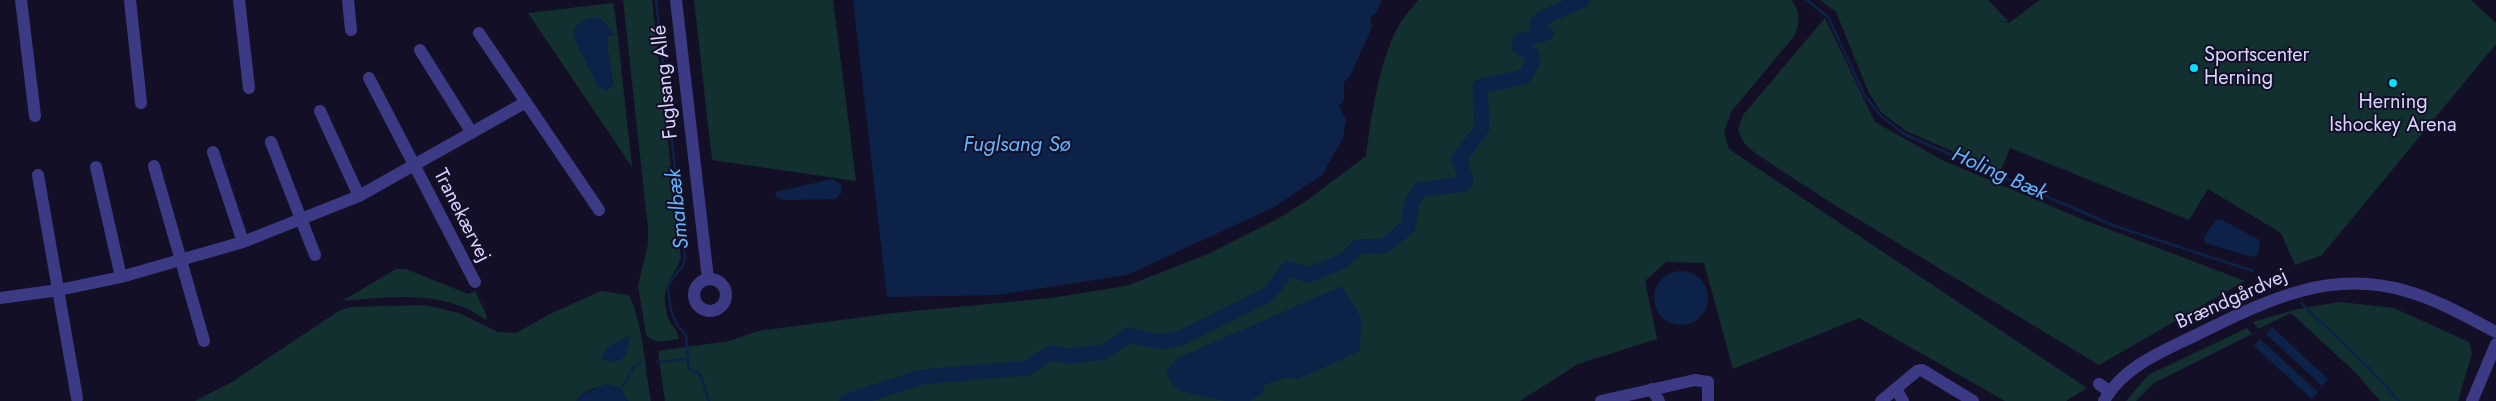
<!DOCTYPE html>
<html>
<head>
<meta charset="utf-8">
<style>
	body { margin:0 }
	canvas { display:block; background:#130f26 }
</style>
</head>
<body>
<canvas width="2496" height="401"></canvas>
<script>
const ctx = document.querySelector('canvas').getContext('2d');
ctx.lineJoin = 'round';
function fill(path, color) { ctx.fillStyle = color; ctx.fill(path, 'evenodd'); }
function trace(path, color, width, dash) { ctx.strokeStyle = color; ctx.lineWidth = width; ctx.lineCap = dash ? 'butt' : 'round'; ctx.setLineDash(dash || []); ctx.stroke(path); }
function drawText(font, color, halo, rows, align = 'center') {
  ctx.font = font + ' Jost,sans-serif'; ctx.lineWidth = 4; ctx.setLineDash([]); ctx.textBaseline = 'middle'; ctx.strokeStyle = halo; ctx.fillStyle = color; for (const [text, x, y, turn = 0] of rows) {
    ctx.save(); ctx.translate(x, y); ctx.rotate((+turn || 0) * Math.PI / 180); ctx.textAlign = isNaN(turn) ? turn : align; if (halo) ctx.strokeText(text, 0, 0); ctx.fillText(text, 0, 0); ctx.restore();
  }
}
fill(new Path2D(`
	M 623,0 L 652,0 L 681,258 C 671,284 659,285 668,318 C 671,325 678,330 679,339 C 668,340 653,346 646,334 L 638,286 L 648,244 L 648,228 Z
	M 694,0 L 833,0 L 856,181 L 712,160 Z
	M 1418,0 L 1791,0 C 1801,12 1800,21 1795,35 L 1731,112 L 1724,132 L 1729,149 L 2087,388 L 2066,401 L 2005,401 L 1859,318 L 1733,369 L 1704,263 L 1666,262 L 1645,281 L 1657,339 L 1578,364 L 1520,401 L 665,401 L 658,351 L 729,341 L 758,331 L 894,313 L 1051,298 L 1126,286 L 1208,254 L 1279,218 L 1309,199 L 1366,156 C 1371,117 1380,55 1401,22 C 1406,14 1413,7 1418,0 Z
	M 1820,0 L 1988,0 L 2009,22 L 1992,20 L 2009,23 L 2040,0 L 2471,0 L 2496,23 L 2496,44 L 2322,255 L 2295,265 L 2281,233 L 2208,189 L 2189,220 L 2010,148 L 2000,172 L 1906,131 L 1881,112 L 1869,93 L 1836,12 Z
	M 613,3 L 616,20 L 632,167 L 528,13 ZM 574,28 L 614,34 L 608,36 L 607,46 L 613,84 L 599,87 L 575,40 Z
	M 1825,18 L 1875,122 L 1942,160 L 2084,220 L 2245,281 L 2099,365 L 1828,201 L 1755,153 L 1744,143 L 1738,130 L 1743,115 Z
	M 396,269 L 406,269 L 468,294 L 475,291 L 487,316 L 486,320 C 444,289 391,297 342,301 Z
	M 601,291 L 629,295 C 643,323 645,369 651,401 L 628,401 L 621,388 C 606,384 586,386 576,401 L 195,401 L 232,382 L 339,311 L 350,307 L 425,305 L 459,313 L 498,332 L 516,333 L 552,313 Z
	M 2340,302 L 2394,308 L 2469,342 L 2472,353 L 2458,401 L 2380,401 L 2356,373 L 2291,313 L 2258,329 L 2253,322 L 2298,309 Z
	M 2247,328 L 2252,334 L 2154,383 L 2136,401 L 2126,401 L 2148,375 Z`), '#12302f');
fill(new Path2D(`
	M 853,0 L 1382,0 L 1375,14 L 1370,17 L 1372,25 L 1370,32 L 1350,76 L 1344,82 L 1344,100 L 1339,106 L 1346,120 L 1343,138 L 1322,175 L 1274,207 L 1127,275 L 997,295 L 887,297 Z
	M 590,18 L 601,18 L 614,33 L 608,36 L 607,46 L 613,85 L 607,91 L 599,87 L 575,40 L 574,28 L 579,23 Z
	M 833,179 L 841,185 L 842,192 L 836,199 L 782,200 L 777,198 L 775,192 Z
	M 2216,220 L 2222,220 L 2259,240 L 2260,245 L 2257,255 L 2251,257 L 2205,243 L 2204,237 Z
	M1654 298a27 27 0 1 1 54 0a27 27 0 1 1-54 0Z
	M 1342,286 L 1361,318 L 1360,351 L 1298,379 L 1288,377 L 1264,385 L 1263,393 L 1250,401 L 1225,401 L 1180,391 L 1171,383 L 1166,371 L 1178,358 Z
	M 2272,327 L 2328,379 L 2322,386 L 2266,334 Z
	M 629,336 C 631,353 619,370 601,358 L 608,347 Z
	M 2260,339 L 2318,392 L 2312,399 L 2254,346 Z
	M 606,384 L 621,388 L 628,401 L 576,401 L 579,396 Z`), '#0c2248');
trace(new Path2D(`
	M 656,0 L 685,257 L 683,266 L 672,279 L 668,288 L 671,310 L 677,325 L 686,335 L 689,369 L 700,374 L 709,401
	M 1807,0 L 1828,17 L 1864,94 L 1880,115 L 1904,134 L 2112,225 L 2253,271
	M 2301,303 L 2368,367 L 2399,401
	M 657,362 L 688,359
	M 621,389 L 634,367 L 641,363`), '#0c2248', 2.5);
trace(new Path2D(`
	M 847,401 L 922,377 L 1027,368 L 1050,353 L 1070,356 L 1105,352 L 1128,335 L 1162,342 L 1181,338 L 1269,294 L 1288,269 L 1309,275 L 1343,261 L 1358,247 L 1384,246 L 1408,227 L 1412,203 L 1419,190 L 1464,184 L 1466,179 L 1459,159 L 1482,128 L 1480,86 L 1524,77 L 1532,64 L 1532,55 L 1519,46 L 1520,41 L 1546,33 L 1537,23 L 1542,18 L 1583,0`), '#0c2248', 15);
trace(new Path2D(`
	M 21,0 L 35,116
	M 130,0 L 141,103
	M 239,0 L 249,88
	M 348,0 L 351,30
	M 676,0 L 708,279
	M 479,33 L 599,210
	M 420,50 L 472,133
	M 369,78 L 475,282
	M 320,111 L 359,196
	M 271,142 L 315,255
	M 213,152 L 243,242
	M 154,166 L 204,341
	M 96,167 L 121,277
	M 38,175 L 77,398
	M694 295a16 16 0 1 1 32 0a16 16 0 1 1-32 0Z
	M 0,298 L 59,290 L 121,277 L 243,242 L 359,196 L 526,102
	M 2099,384 L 2109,391
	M 1652,389 L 1659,401
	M 1896,389 L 1903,401
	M 1601,401 L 1695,380 L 1708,382 L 1708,401
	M 1881,401 L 1917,371 L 1922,370 L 1973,401
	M 2104,401 C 2123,367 2161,352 2194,336 C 2264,302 2327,268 2406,291 C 2438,300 2467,317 2496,332
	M 2472,401 L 2496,344`), '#3d3a85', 12);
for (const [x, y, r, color] of [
	[2194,68,5,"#00e5ff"],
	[2393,83,5,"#00e5ff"]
]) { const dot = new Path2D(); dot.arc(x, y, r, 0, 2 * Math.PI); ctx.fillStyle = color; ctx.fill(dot); trace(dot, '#130f26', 2); }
drawText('20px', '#d9d4ff', '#130f26', [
	["Sportscenter",2204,56],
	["Herning",2204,79],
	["Herning",2393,103,"center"],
	["Ishockey Arena",2393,126,"center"]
], 'left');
drawText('20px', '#d9d4ff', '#130f26', [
	["Fuglsang Allé",666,82,-96],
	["Tranekærvej",461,216,63],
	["Brændgårdvej",2232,300,-24]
]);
drawText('italic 21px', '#62b6ff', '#130f26', [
	["Fuglsang Sø",1017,146],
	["Holing Bæk",1999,175,24],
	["Smalbæk",679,209,-96]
]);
</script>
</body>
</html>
